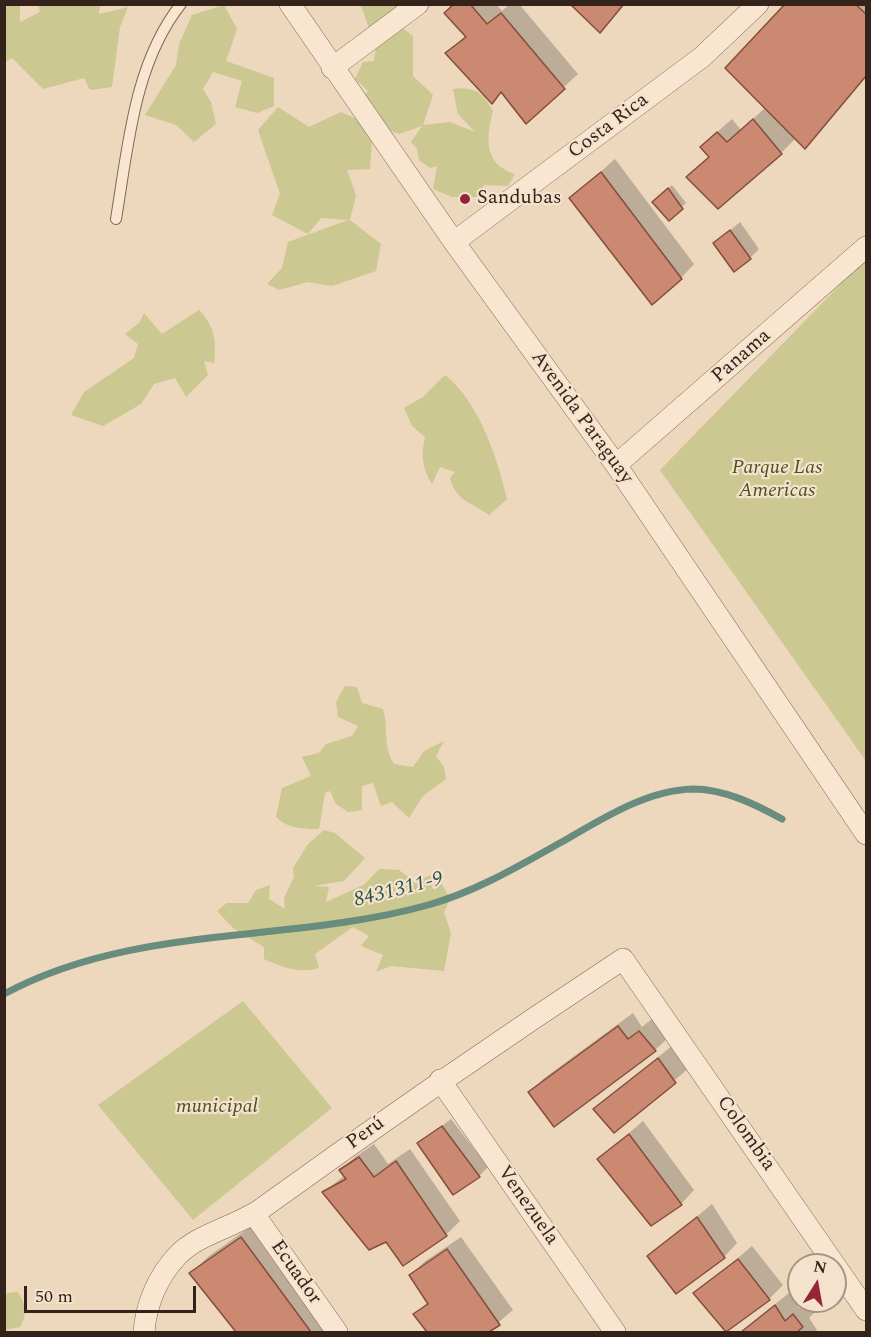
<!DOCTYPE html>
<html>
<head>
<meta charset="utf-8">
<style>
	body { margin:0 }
	#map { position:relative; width:871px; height:1337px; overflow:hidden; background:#edd7bd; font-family:Spectral,serif }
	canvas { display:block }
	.frame { position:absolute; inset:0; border:6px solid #34231b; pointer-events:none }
	.north { position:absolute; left:787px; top:1253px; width:60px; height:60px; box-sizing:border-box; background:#f5e2cc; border:2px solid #a89685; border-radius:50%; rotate:11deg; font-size:16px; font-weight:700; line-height:24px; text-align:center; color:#34231b }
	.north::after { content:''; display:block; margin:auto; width:21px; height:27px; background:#94263a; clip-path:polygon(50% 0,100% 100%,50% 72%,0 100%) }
	.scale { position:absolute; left:24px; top:1286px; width:172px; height:27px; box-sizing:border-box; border:3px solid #34231b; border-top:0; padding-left:8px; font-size:18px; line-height:21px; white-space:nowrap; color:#34231b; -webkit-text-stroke:4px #f5e2cc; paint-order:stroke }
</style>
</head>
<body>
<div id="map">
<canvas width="871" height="1337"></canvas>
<div class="frame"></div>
<div class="north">N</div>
<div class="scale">50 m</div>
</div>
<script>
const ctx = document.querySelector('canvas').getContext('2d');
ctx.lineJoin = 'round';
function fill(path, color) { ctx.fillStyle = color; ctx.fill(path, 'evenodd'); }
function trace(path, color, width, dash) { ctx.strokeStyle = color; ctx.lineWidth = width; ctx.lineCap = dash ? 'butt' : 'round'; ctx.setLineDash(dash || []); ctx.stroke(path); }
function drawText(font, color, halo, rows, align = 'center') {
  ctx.font = font + ' Spectral,serif'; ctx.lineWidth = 4.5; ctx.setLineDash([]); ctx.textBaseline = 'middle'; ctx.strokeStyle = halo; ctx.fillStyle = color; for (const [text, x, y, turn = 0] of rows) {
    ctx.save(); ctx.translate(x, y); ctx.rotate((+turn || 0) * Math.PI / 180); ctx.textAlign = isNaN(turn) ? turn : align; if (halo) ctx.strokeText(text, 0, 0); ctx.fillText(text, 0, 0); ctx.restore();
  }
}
fill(new Path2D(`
	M 5,4 L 20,5 L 20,22 L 40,12 L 38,5 L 100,5 L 99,14 L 128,7 L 120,27 L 112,87 L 90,90 L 84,78 L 43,89 L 12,58 L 5,62 Z
	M 363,4 L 394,5 L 404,12 L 400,26 L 413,36 L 413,76 L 433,95 L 423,125 L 450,122 L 475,132 L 458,114 L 453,89 C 476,87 482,92 493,111 C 486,138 483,164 515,174 L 508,186 L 484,185 L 478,197 L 452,197 L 433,189 L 437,166 L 430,168 L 419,160 L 417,149 L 411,142 L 422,126 L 399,134 L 382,127 L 360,100 L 368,91 L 355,79 L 363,62 L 374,61 L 376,47 L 361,6 Z
	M 224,5 L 237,29 L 226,61 L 274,78 L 274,106 L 257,113 L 235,107 L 242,81 L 213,72 L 203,89 L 211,102 L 216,124 L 194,142 L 176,125 L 145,115 L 176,65 L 179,44 L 192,15 Z
	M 278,107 L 309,127 L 341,112 L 373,126 L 370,169 L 347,170 L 356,195 L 350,220 L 381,244 L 376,271 L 332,286 L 308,282 L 279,290 L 267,284 L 282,268 L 288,242 L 348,220 L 321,218 L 308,234 L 272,215 L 280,194 L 258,130 Z
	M 866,258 L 866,761 L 660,470 Z
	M 199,310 C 214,324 217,343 214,363 L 204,361 L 208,375 L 186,397 L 175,378 L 154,384 L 141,404 L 103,426 L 71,415 L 84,392 L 134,358 L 138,344 L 125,334 L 139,323 L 144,313 L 162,334 Z
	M 445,375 C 479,402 497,457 507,499 L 489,515 C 470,501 457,502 450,478 L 455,472 L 440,467 L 432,484 C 422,469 421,454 425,437 L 412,426 L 404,408 L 423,397 Z
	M 345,686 L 357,687 L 362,703 L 383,709 C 389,729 382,745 394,764 L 413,767 L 424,751 L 444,741 L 436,756 L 444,767 L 446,779 L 423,796 L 409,818 L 392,802 L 381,806 L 373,783 L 362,786 L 362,810 L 348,812 L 336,804 L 330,791 L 325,793 L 319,829 C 303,829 288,829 276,817 L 282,788 L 311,776 L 302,757 L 319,753 L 326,744 L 352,736 L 358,726 L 338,717 L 336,702 Z
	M 324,830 L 335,833 L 365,858 L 344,881 L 313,886 L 329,887 L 326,902 L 365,884 L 379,869 L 399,870 L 415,882 L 435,873 L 450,898 L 444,913 L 451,933 L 444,971 L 391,966 L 376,972 L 383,955 L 361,946 L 369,936 L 353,927 L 315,954 L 319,968 C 300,974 282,967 264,959 L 264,947 L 233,928 L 217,911 L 227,903 L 248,903 L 256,890 L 270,885 L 269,899 L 285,909 L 284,898 L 294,877 L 293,868 L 308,844 Z
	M 243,1001 L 332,1108 L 193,1220 L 98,1105 Z
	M 18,1292 C 26,1305 28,1313 20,1327 L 5,1330 L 5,1299 L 7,1293 Z`), '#cbc891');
fill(new Path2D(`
	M 454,4 L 496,4 L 502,11 L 510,4 L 519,4 L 578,74 L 526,122 L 502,91 L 492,102 L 447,53 L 466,35 Z
	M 787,4 L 866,4 L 866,77 L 805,146 L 796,138 L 781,153 L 710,156 L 716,133 L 732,119 L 741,130 L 766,107 Z
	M 615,159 L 694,264 L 681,278 L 571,198 Z
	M 672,185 L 686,203 L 669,219 L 654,202 Z
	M 740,222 L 759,249 L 750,258 L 715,243 Z
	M 633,1013 L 642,1027 L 653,1018 L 669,1037 L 655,1050 L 530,1093 L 543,1079 Z
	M 673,1045 L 689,1068 L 615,1131 L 595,1109 Z
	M 451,1119 L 488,1167 L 479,1176 L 419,1143 Z
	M 643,1121 L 694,1190 L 681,1204 L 599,1159 Z
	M 374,1144 L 388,1164 L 410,1149 L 460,1221 L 446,1235 L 387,1240 L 324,1192 L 345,1175 L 341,1170 L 355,1157 Z
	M 712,1204 L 737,1243 L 724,1257 L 649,1256 Z
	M 260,1220 L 341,1332 L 238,1332 L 191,1273 L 209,1256 Z
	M 461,1237 L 513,1310 L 487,1332 L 453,1332 L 452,1330 L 429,1332 L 415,1314 L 428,1302 L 411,1275 L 424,1262 Z
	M 752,1246 L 783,1285 L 769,1299 L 696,1293 Z
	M 789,1293 L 799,1308 L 808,1302 L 815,1312 L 809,1318 L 817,1330 L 815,1332 L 741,1332 Z`), '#0003');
trace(new Path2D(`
	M 4,994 C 136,923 289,944 428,905 C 478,891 522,864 567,839 C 605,817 648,790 693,789 C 724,789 755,804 782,819`), '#688c7d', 7);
const building = new Path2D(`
	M 454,4 L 470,4 L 487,24 L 501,13 L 565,89 L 526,124 L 501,92 L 492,104 L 445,53 L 466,37 L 444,13 Z
	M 570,4 L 624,4 L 600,33 Z
	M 785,4 L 855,4 L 866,14 L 866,76 L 805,149 L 725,68 Z
	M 753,119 L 782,154 L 718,209 L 686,177 L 709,157 L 700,147 L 717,132 L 727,142 Z
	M 601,172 L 682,279 L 652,305 L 569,198 Z
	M 668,188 L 683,209 L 669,221 L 652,202 Z
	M 730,230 L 751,259 L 734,272 L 713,243 Z
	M 618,1026 L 628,1039 L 639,1031 L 656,1051 L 554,1127 L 528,1092 Z
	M 658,1058 L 676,1083 L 614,1133 L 593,1109 Z
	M 442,1126 L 480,1177 L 453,1195 L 417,1143 Z
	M 629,1134 L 682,1205 L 651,1226 L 597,1159 Z
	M 359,1157 L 374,1177 L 396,1161 L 447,1236 L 403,1266 L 386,1242 L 369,1250 L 322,1192 L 346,1179 L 339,1170 Z
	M 697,1217 L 725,1258 L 676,1294 L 647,1256 Z
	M 241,1237 L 311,1332 L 236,1332 L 189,1273 Z
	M 447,1249 L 500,1325 L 489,1332 L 427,1332 L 413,1314 L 428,1304 L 409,1275 Z
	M 738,1259 L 770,1300 L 726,1332 L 693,1293 Z
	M 775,1305 L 785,1321 L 793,1314 L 803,1327 L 797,1332 L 741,1332 Z`);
fill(building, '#cc8972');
trace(building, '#844d3c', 1.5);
const lane = new Path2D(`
	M 116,219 C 128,147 134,63 181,4`);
const street = new Path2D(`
	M 290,4 L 454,242 L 616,465 L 866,834
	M 332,68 L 418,4
	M 454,242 L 702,57 L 758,4
	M 616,465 L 866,247
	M 440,1080 L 615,1332
	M 254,1214 L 337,1332
	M 144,1332 C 146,1304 158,1276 178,1255 C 198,1234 237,1226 261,1209 C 380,1123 500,1040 623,959 L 866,1310`);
trace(lane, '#856756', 12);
trace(street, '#856756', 22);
trace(lane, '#f9e6d0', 10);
trace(street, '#f9e6d0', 21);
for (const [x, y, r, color] of [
	[465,199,6,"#94263a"]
]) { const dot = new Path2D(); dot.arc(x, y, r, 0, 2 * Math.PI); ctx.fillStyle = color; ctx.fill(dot); trace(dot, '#f5e2cc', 2); }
drawText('20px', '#34231b', '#f5e2cc', [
	["Costa Rica",609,127,-37],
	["Panama",742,357,-41],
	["Avenida Paraguay",581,418,54],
	["Perú",366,1134,-36],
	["Colombia",745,1134,55],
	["Venezuela",527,1206,55],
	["Ecuador",295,1273,55]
]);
drawText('20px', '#34231b', '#f5e2cc', [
	["Sandubas",477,199]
], 'left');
drawText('italic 20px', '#4d5122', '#f5e2cc', [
	["Parque Las",777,469],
	["Americas",777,492],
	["municipal",217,1108]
]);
drawText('italic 21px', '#2a544a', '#f5e2cc', [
	["8431311-9",399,891,-14]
]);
</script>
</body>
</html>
